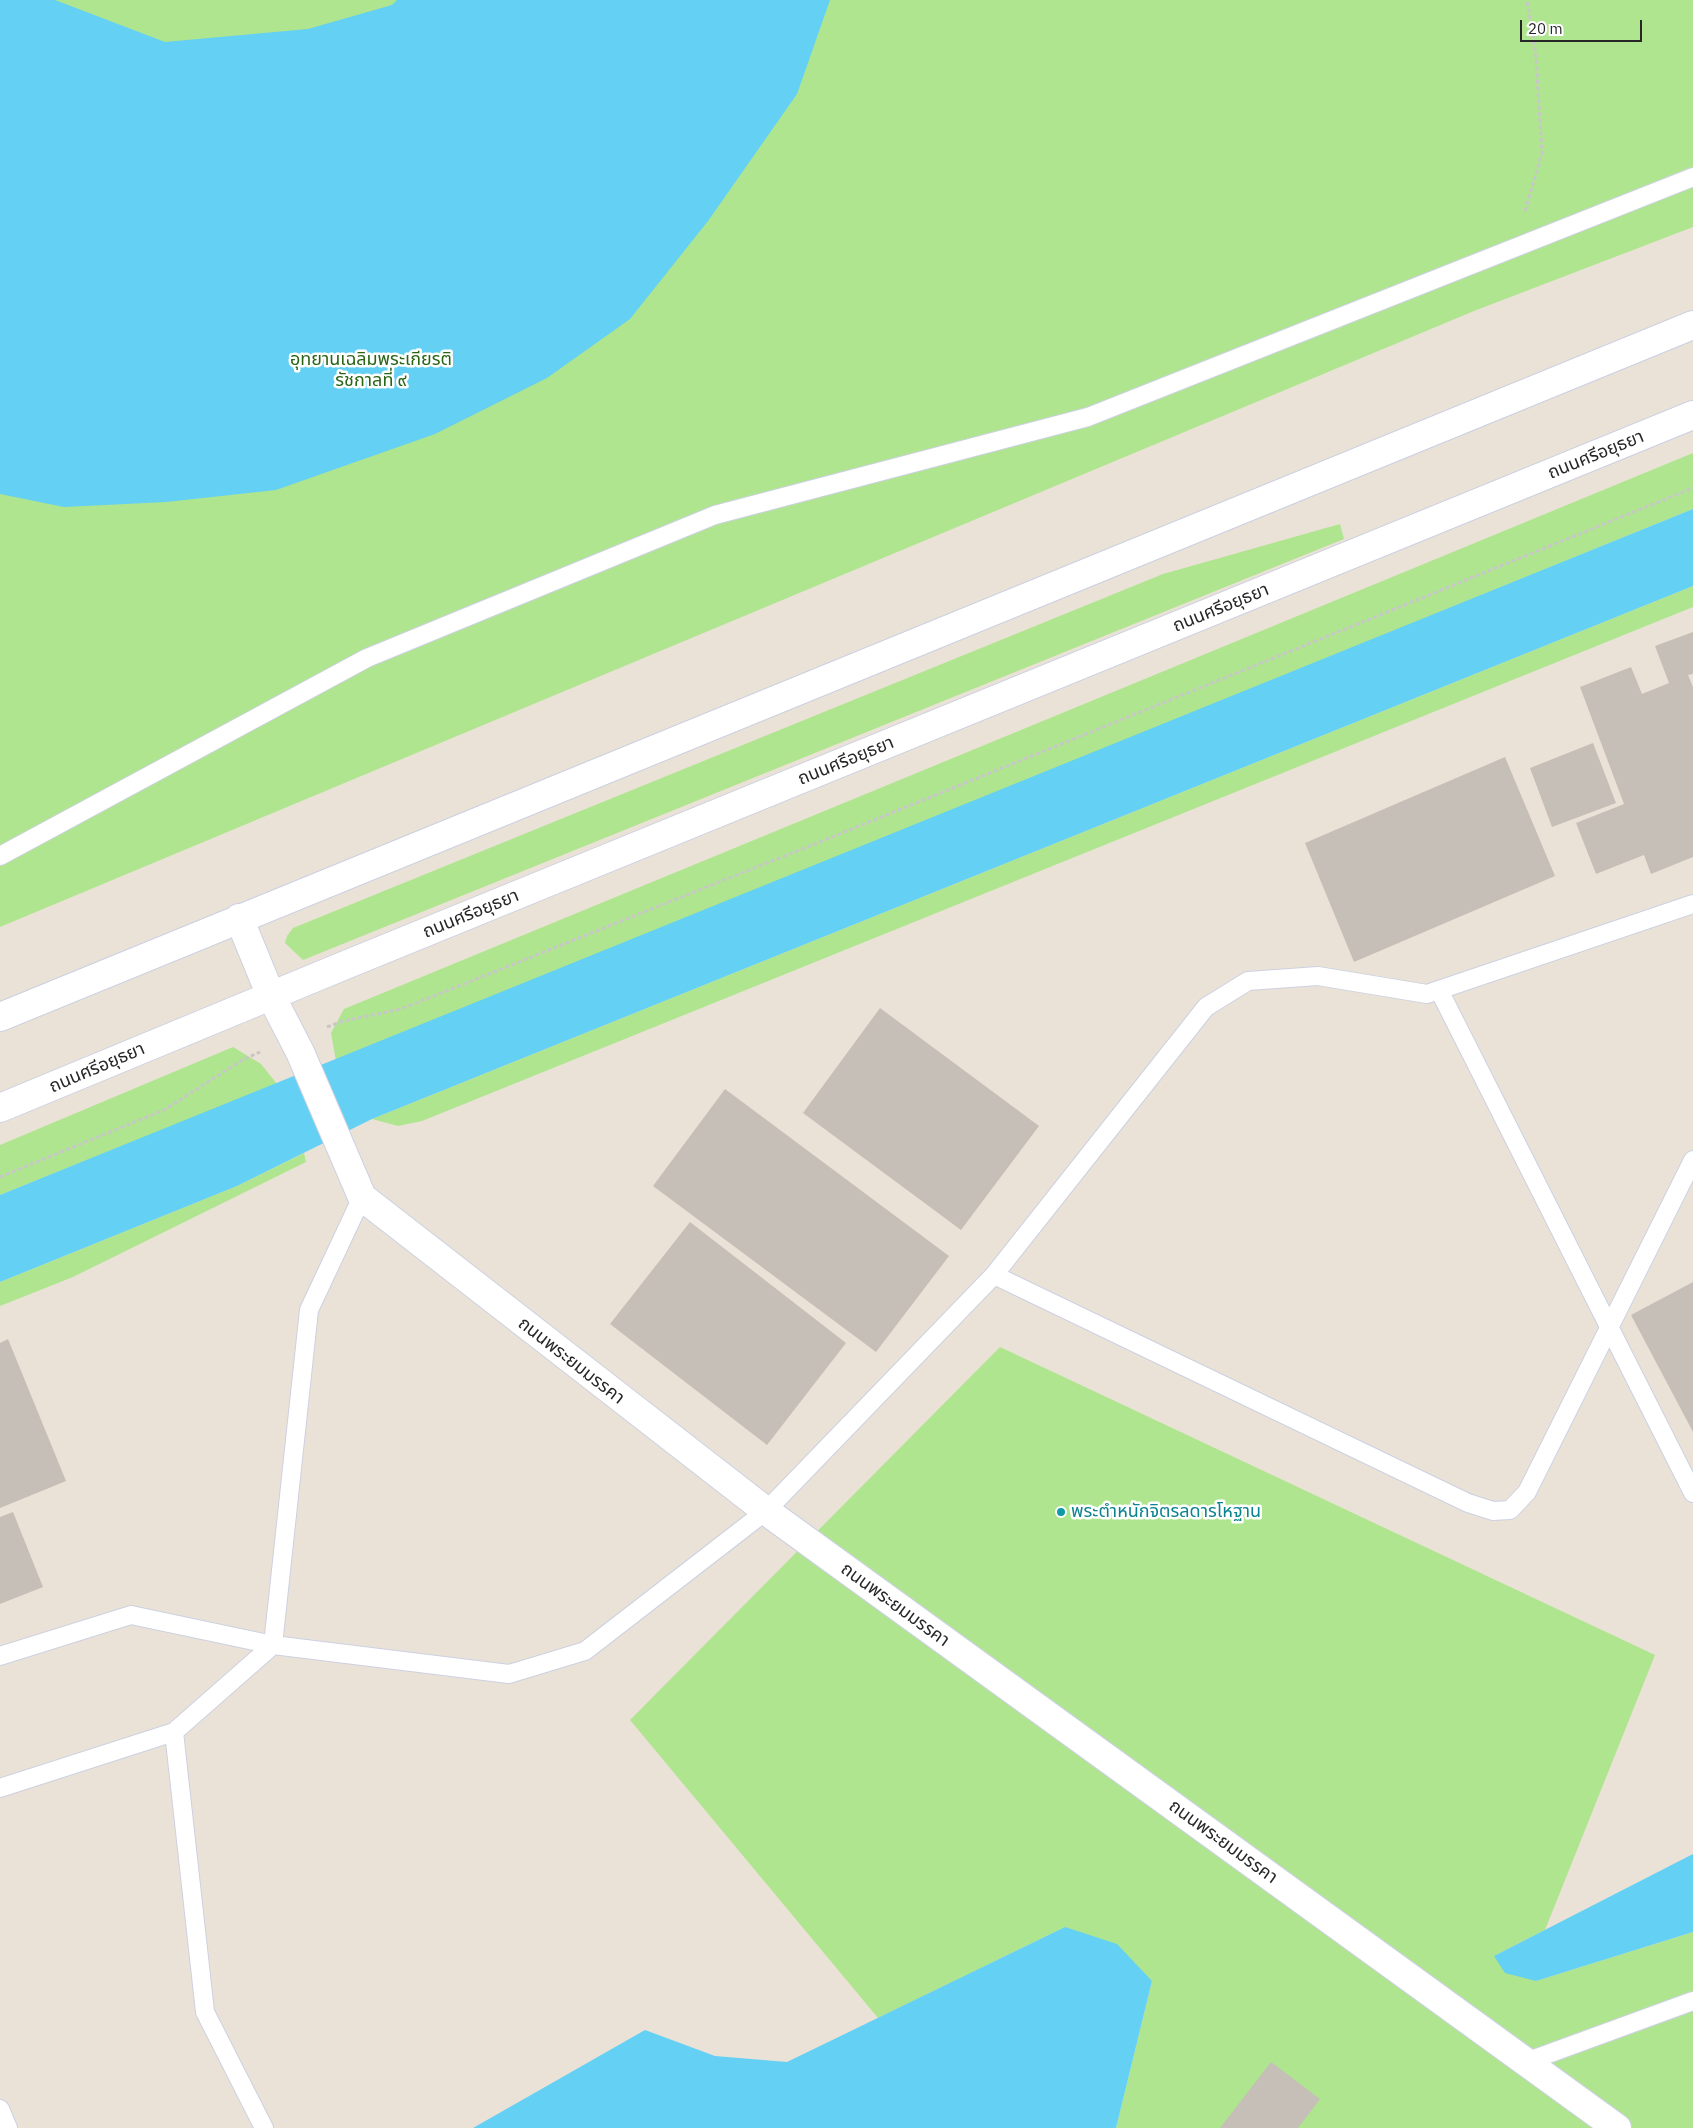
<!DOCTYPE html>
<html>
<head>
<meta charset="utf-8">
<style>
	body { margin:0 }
	#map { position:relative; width:1693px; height:2128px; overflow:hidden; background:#ebe2d7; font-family:"IBM Plex Sans",sans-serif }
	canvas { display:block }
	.scale { position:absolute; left:1520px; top:20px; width:122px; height:22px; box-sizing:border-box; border:2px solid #272727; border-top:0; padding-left:6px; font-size:15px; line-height:18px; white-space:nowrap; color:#272727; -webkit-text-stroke:4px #fff; paint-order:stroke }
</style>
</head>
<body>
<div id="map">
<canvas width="1693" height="2128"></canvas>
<div class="scale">20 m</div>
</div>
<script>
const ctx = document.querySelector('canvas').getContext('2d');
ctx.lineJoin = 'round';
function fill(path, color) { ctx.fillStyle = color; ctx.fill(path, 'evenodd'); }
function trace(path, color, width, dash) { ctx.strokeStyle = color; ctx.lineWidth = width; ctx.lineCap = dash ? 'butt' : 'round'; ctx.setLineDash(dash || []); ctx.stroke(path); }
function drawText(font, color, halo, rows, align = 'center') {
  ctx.font = font + ' "IBM Plex Sans","Noto Sans Thai",sans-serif'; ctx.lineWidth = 5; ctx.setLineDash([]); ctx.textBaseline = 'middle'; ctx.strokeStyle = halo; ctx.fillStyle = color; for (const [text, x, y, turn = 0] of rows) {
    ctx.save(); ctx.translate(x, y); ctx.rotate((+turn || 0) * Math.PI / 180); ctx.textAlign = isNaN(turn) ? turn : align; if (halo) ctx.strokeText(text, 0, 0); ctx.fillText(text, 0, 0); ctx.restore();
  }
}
fill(new Path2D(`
	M 0,0 L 1693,0 L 1693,227 L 1474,311 L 0,927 Z
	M 1693,453 L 1693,509 L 336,1061 L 331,1033 L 344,1009 Z
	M 1340,524 L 1344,539 L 303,960 L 285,943 L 287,936 L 293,928 L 1163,574 Z
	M 1693,586 L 1693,607 L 422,1121 L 398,1126 L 372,1119 Z
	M 233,1047 L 261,1064 L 277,1084 L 0,1195 L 0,1145 Z
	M 304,1153 L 306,1162 L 73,1277 L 0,1306 L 0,1282 L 237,1186 Z
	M 1000,1347 L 1655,1655 L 1545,1930 L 1494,1956 L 1536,1981 L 1693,1932 L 1693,2128 L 1116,2128 L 1152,1981 L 1065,1927 L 878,2018 L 630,1720 Z`), '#afe58f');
fill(new Path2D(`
	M 0,0 L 55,0 L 165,42 L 308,29 L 392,5 L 397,0 L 830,0 L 797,94 L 708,221 L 630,319 L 547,378 L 435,434 L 276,490 L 166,502 L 64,507 L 0,494 Z
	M 1693,509 L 1693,586 L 372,1119 L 237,1186 L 0,1282 L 0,1195 Z
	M 1693,1854 L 1693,1932 L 1536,1981 L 1505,1973 L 1494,1956 Z
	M 1065,1927 L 1117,1944 L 1152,1981 L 1116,2128 L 473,2128 L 645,2030 L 715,2056 L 787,2062 Z`), '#63d0f4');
fill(new Path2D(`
	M 1693,632 L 1693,674 L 1688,675 L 1693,687 L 1693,857 L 1651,874 L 1644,855 L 1596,874 L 1576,823 L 1624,804 L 1580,687 L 1631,667 L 1642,694 L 1669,683 L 1655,646 Z
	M 1593,743 L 1616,803 L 1552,827 L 1530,768 Z
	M 1505,757 L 1555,876 L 1354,962 L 1305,843 Z
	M 880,1008 L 1039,1126 L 961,1230 L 803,1113 Z
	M 725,1089 L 949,1256 L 876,1352 L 653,1186 Z
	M 690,1222 L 846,1343 L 767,1445 L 610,1324 Z
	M 1693,1282 L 1693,1432 L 1631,1315 Z
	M 8,1339 L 66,1481 L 0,1508 L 0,1343 Z
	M 13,1512 L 43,1587 L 0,1604 L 0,1517 Z
	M 1271,2062 L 1320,2099 L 1298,2128 L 1220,2128 Z`), '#c5bfb7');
const service = new Path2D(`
	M 0,856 L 367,658 L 715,515 L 1088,417 L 1693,177
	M 1439,990 L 1693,1493
	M 994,1275 L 1468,1503 L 1493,1511 L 1510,1510 L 1527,1492 L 1693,1160
	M 0,1656 L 131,1615 L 273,1645 L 509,1674 L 585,1651 L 766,1511 L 994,1275 L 1206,1007 L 1248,981 L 1318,976 L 1427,994 L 1693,904
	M 0,1788 L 174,1732
	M 1526,2062 L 1693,2001
	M 0,2109 L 8,2128
	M 264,2128 L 205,2012 L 174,1732 L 273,1645 L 309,1310 L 362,1197`);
const minor = new Path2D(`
	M 271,996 L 300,1052 L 362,1197 L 766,1511 L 1617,2128`);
const secondary = new Path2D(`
	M 239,918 L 271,996
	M 0,1017 L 1693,325
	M 0,1108 L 343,966 L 1693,415`);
trace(service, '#ccd1e1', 20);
trace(minor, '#ccd1e1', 30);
trace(secondary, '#ccd1e1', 30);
trace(new Path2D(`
	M 1525,211 L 1542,153 L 1536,57 L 1527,0
	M 327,1027 L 343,1021 L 401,1009 L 837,835 L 1693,488
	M 0,1177 L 164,1110 L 242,1060 L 260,1052`), '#c7c7c7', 3, [4, 2.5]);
trace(service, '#fff', 18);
trace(minor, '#fff', 28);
trace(secondary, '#fff', 28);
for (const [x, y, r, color] of [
	[1061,1512,5,"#0f9aa8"]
]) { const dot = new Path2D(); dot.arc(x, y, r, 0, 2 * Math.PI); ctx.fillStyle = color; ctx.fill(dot); trace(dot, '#fff', 2); }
drawText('18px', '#286515', '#fff', [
	["อุทยานเฉลิมพระเกียรติ",371,360],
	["รัชกาลที่ ๙",371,381]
]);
drawText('18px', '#272727', '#fff', [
	["ถนนศรีอยุธยา",1596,455,-22],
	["ถนนศรีอยุธยา",1221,608,-22],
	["ถนนศรีอยุธยา",846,761,-22],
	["ถนนศรีอยุธยา",471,914,-22],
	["ถนนศรีอยุธยา",97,1068,-23],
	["ถนนพระยมมรรคา",571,1361,38],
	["ถนนพระยมมรรคา",895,1605,36],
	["ถนนพระยมมรรคา",1223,1842,36]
]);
drawText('18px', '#0d838f', '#fff', [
	["พระตำหนักจิตรลดารโหฐาน",1071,1512]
], 'left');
</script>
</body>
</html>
